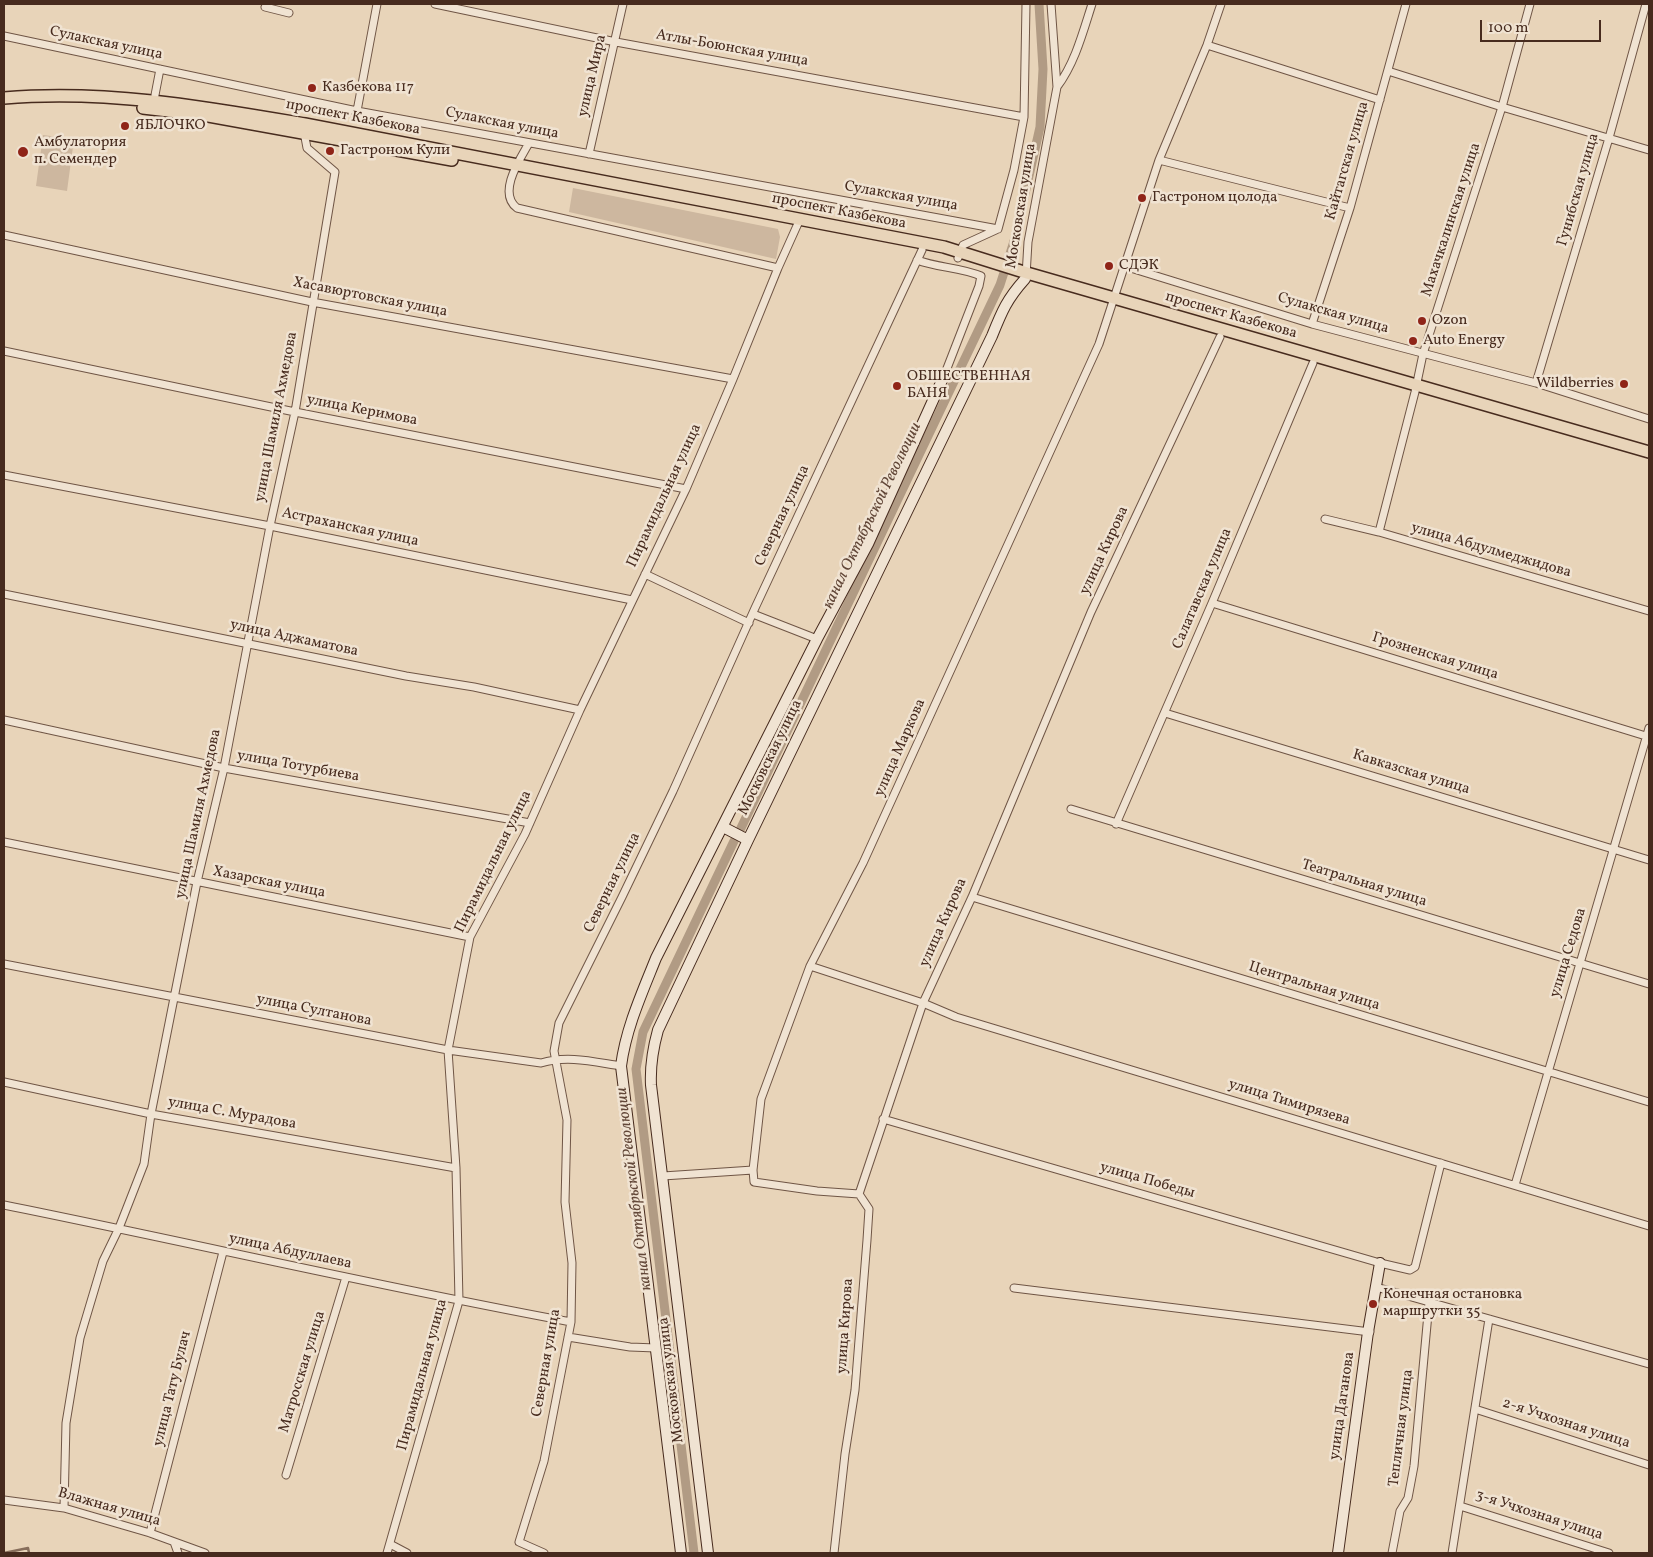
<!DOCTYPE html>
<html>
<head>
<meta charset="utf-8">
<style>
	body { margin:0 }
	#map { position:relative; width:1653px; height:1557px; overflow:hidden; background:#e8d4b9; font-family:Vollkorn,serif }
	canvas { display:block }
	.frame { position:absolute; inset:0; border:5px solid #472b1e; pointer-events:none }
	.scale { position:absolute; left:1480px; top:20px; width:121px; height:22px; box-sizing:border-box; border:2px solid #472b1e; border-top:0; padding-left:6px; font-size:15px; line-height:18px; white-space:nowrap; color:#472b1e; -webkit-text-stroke:4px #f0e3d2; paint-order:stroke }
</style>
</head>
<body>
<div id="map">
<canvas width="1653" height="1557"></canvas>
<div class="frame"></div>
<div class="scale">100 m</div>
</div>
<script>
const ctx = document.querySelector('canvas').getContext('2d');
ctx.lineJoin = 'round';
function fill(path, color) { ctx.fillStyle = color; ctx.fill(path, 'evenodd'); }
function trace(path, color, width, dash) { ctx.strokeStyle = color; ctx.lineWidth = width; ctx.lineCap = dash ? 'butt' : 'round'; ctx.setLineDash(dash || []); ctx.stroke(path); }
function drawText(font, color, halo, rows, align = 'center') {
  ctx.font = font + ' Vollkorn,serif'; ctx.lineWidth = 5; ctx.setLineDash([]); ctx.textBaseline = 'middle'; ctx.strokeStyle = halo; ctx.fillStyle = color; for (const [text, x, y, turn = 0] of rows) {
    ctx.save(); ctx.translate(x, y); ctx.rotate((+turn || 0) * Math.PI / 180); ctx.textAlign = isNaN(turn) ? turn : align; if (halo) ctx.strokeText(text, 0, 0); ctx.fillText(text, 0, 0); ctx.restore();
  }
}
fill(new Path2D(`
	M 43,135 L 74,139 L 67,191 L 36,186 Z
	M 573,188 L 778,229 L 780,237 L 776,259 L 569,212 Z`), '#cdb79f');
trace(new Path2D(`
	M 4,1553 L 28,1548 L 29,1553`), '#876e5b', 2.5);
trace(new Path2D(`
	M 741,828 L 1000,285 L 1015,238 L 1040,127 L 1043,69 L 1039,4
	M 694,1553 L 636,1069 L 643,1032 L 734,841`), '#b19b84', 9);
const minor = new Path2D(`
	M 435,4 L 616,42 L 1024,117
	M 265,7 L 289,13
	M 4,36 L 357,111 L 998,229
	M 1207,45 L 1380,100
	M 1388,71 L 1502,107 L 1649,150
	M 1057,87 C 1075,63 1083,32 1092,4
	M 155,95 L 160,69
	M 357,111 L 377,4
	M 529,143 C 520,159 497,193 517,208 L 778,268
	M 589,154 L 623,4
	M 1159,160 L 1350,208
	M 4,235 L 312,302 L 733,379
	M 958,258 L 963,245 L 998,229 L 1014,170 L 1024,117 L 1026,4
	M 917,260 C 938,268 960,267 981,276 L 979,286 L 944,376
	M 1124,266 L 1312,324 L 1536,383 L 1649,419
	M 1026,276 L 1028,242 L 1057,87 L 1051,4
	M 1312,324 L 1350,208 L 1406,4
	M 4,351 L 295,412 L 686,489
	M 1536,383 L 1609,138 L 1646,4
	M 4,475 L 270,526 L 632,600
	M 1325,519 L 1379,532 L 1649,611
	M 1379,532 L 1415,392 L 1423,354 L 1502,107 L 1530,4
	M 645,574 L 749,623
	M 4,594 L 406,676 L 474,687 L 580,710
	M 1212,603 L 1649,737
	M 753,614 L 817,639
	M 1165,713 L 1649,860
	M 4,720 L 224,768 L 530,823
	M 1071,809 L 1649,984
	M 1116,824 L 1212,603 L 1313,363
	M 4,842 L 470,937
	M 972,897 L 1649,1102
	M 4,964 L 448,1050 L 541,1063 C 568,1055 594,1062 621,1066
	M 810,966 L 923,1003 L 956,1017 L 1649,1226
	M 4,1082 L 151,1114 L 456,1168
	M 883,1119 L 1380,1263 L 1410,1270 L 1415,1267 L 1441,1163
	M 663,1176 L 753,1170
	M 1515,1185 L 1649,728
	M 859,1194 L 817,1191 L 754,1182 L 753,1170 L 761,1099 L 810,966 L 863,863 L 1099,344 L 1159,160 L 1207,45 L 1221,4
	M 4,1205 C 193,1243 381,1287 571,1322
	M 1376,1287 L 1649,1364
	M 1014,1288 L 1370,1332
	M 568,1337 L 630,1347 L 656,1348
	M 1475,1409 L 1649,1465
	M 286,1475 L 346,1277
	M 4,1500 L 64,1508 L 150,1533 L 205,1553
	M 1460,1506 L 1609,1553
	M 64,1508 L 66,1423 L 80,1338 L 103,1261 L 119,1228 L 144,1164 L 151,1114 L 197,882 L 224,768 L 270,526 L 295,412 L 335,172 L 307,148 L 304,132
	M 150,1533 L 223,1252
	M 174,1542 L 178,1553
	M 390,1544 L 407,1553
	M 387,1553 L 459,1301 L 456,1168 L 448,1050 L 470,937 L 525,834 L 580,710 L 686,489 L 733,379 L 778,268 L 800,219
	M 544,1553 L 519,1542 L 544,1461 L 571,1322 L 572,1263 L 565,1202 L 567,1120 L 554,1051 L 559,1023 L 622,897 L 673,791 L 755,608 L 922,250
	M 834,1553 L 845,1454 L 855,1390 L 867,1240 L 869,1209 L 859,1194 L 923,1003 L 972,897 L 1091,612 L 1220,337
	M 1392,1553 L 1400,1511 L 1408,1498 L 1414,1466 L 1429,1303
	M 1452,1553 L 1489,1319`);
const secondary = new Path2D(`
	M 723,827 L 748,840
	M 681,1553 L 621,1066 C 626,1028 642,993 656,958 L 817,639 L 868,544 L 944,376
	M 708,1553 L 651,1085 C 650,1065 653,1048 658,1030 L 748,840 L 992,336 C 1002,311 1007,299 1025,279
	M 1338,1553 L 1368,1332 L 1380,1263`);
const trunk = new Path2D(`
	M 4,98 C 105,89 206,107 305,124 L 944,247 L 1027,273 L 1649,452
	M 143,108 L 203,115 L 452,160`);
trace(minor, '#6f5545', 9);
trace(secondary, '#472b1e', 12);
trace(trunk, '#472b1e', 14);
trace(minor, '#f0e3d2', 7);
trace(secondary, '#f0e3d2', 10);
trace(trunk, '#e8d4b9', 11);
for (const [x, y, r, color] of [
	[312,88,5,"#8f2418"],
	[125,126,5,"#8f2418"],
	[330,151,5,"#8f2418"],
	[23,152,6,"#8f2418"],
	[1142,198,5,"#8f2418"],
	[1109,266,5,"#8f2418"],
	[1422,321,5,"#8f2418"],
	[1413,341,5,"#8f2418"],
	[1624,384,5,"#8f2418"],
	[897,386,5,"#8f2418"],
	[1373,1304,5,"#8f2418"]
]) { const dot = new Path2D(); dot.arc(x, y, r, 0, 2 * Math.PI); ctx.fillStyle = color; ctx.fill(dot); trace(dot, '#f0e3d2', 2); }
drawText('15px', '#472b1e', '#f0e3d2', [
	["Сулакская улица",106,44,12],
	["Атлы-Боюнская улица",732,49,10],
	["улица Мира",593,76,-77],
	["проспект Казбекова",353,118,11],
	["Сулакская улица",502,124,11],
	["Кайтагская улица",1348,161,-74],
	["Гунибская улица",1579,190,-74],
	["Сулакская улица",901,197,10],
	["Московская улица",1022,206,-81],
	["проспект Казбекова",839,212,11],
	["Махачкалинская улица",1452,220,-72],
	["Хасавюртовская улица",370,298,11],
	["Сулакская улица",1333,314,16],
	["проспект Казбекова",1231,316,16],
	["улица Керимова",362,411,11],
	["улица Шамиля Ахмедова",277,417,-79],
	["Пирамидальная улица",665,496,-65],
	["Северная улица",783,516,-65],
	["Астраханская улица",350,528,12],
	["улица Кирова",1105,551,-65],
	["улица Абдулмеджидова",1491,551,16],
	["Салатавская улица",1203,589,-67],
	["улица Аджаматова",294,639,12],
	["Грозненская улица",1435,657,17],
	["улица Маркова",901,748,-66],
	["Московская улица",771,758,-64],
	["улица Тотурбиева",298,767,10],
	["Кавказская улица",1411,773,17],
	["улица Шамиля Ахмедова",199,814,-78],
	["Пирамидальная улица",494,862,-64],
	["Хазарская улица",269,883,11],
	["Северная улица",613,883,-64],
	["Театральная улица",1364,884,17],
	["улица Кирова",944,923,-66],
	["улица Седова",1569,953,-73],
	["Центральная улица",1314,987,17],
	["улица Султанова",314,1011,11],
	["улица Тимирязева",1289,1103,17],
	["улица С. Мурадова",232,1114,10],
	["улица Победы",1147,1181,16],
	["улица Абдуллаева",290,1252,12],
	["улица Кирова",846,1326,-86],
	["Северная улица",547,1363,-80],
	["Матросская улица",303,1372,-73],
	["Пирамидальная улица",423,1375,-75],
	["Московская улица",672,1380,-97],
	["улица Тату Булач",173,1389,-76],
	["улица Даганова",1343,1406,-82],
	["2-я Учхозная улица",1566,1424,18],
	["Тепличная улица",1402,1428,-83],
	["Влажная улица",109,1508,16],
	["3-я Учхозная улица",1539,1516,18]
]);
drawText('15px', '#472b1e', '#f0e3d2', [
	["Казбекова 117",322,88],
	["ЯБЛОЧКО",135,126],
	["Амбулатория",34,143],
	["п. Семендер",34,160],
	["Гастроном Кули",340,151],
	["Гастроном цолода",1152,198],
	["СДЭК",1119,266],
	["Ozon",1432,321],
	["Auto Energy",1423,341],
	["ОБШЕСТВЕННАЯ",907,377],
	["БАНЯ",907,394],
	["Wildberries",1614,384,"right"],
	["Конечная остановка",1383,1295],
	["маршрутки 35",1383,1312]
], 'left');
drawText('italic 16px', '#624738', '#f0e3d2', [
	["канал Октябрьской Революции",873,516,-64],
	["канал Октябрьской Революции",635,1189,-97]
]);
</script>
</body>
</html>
